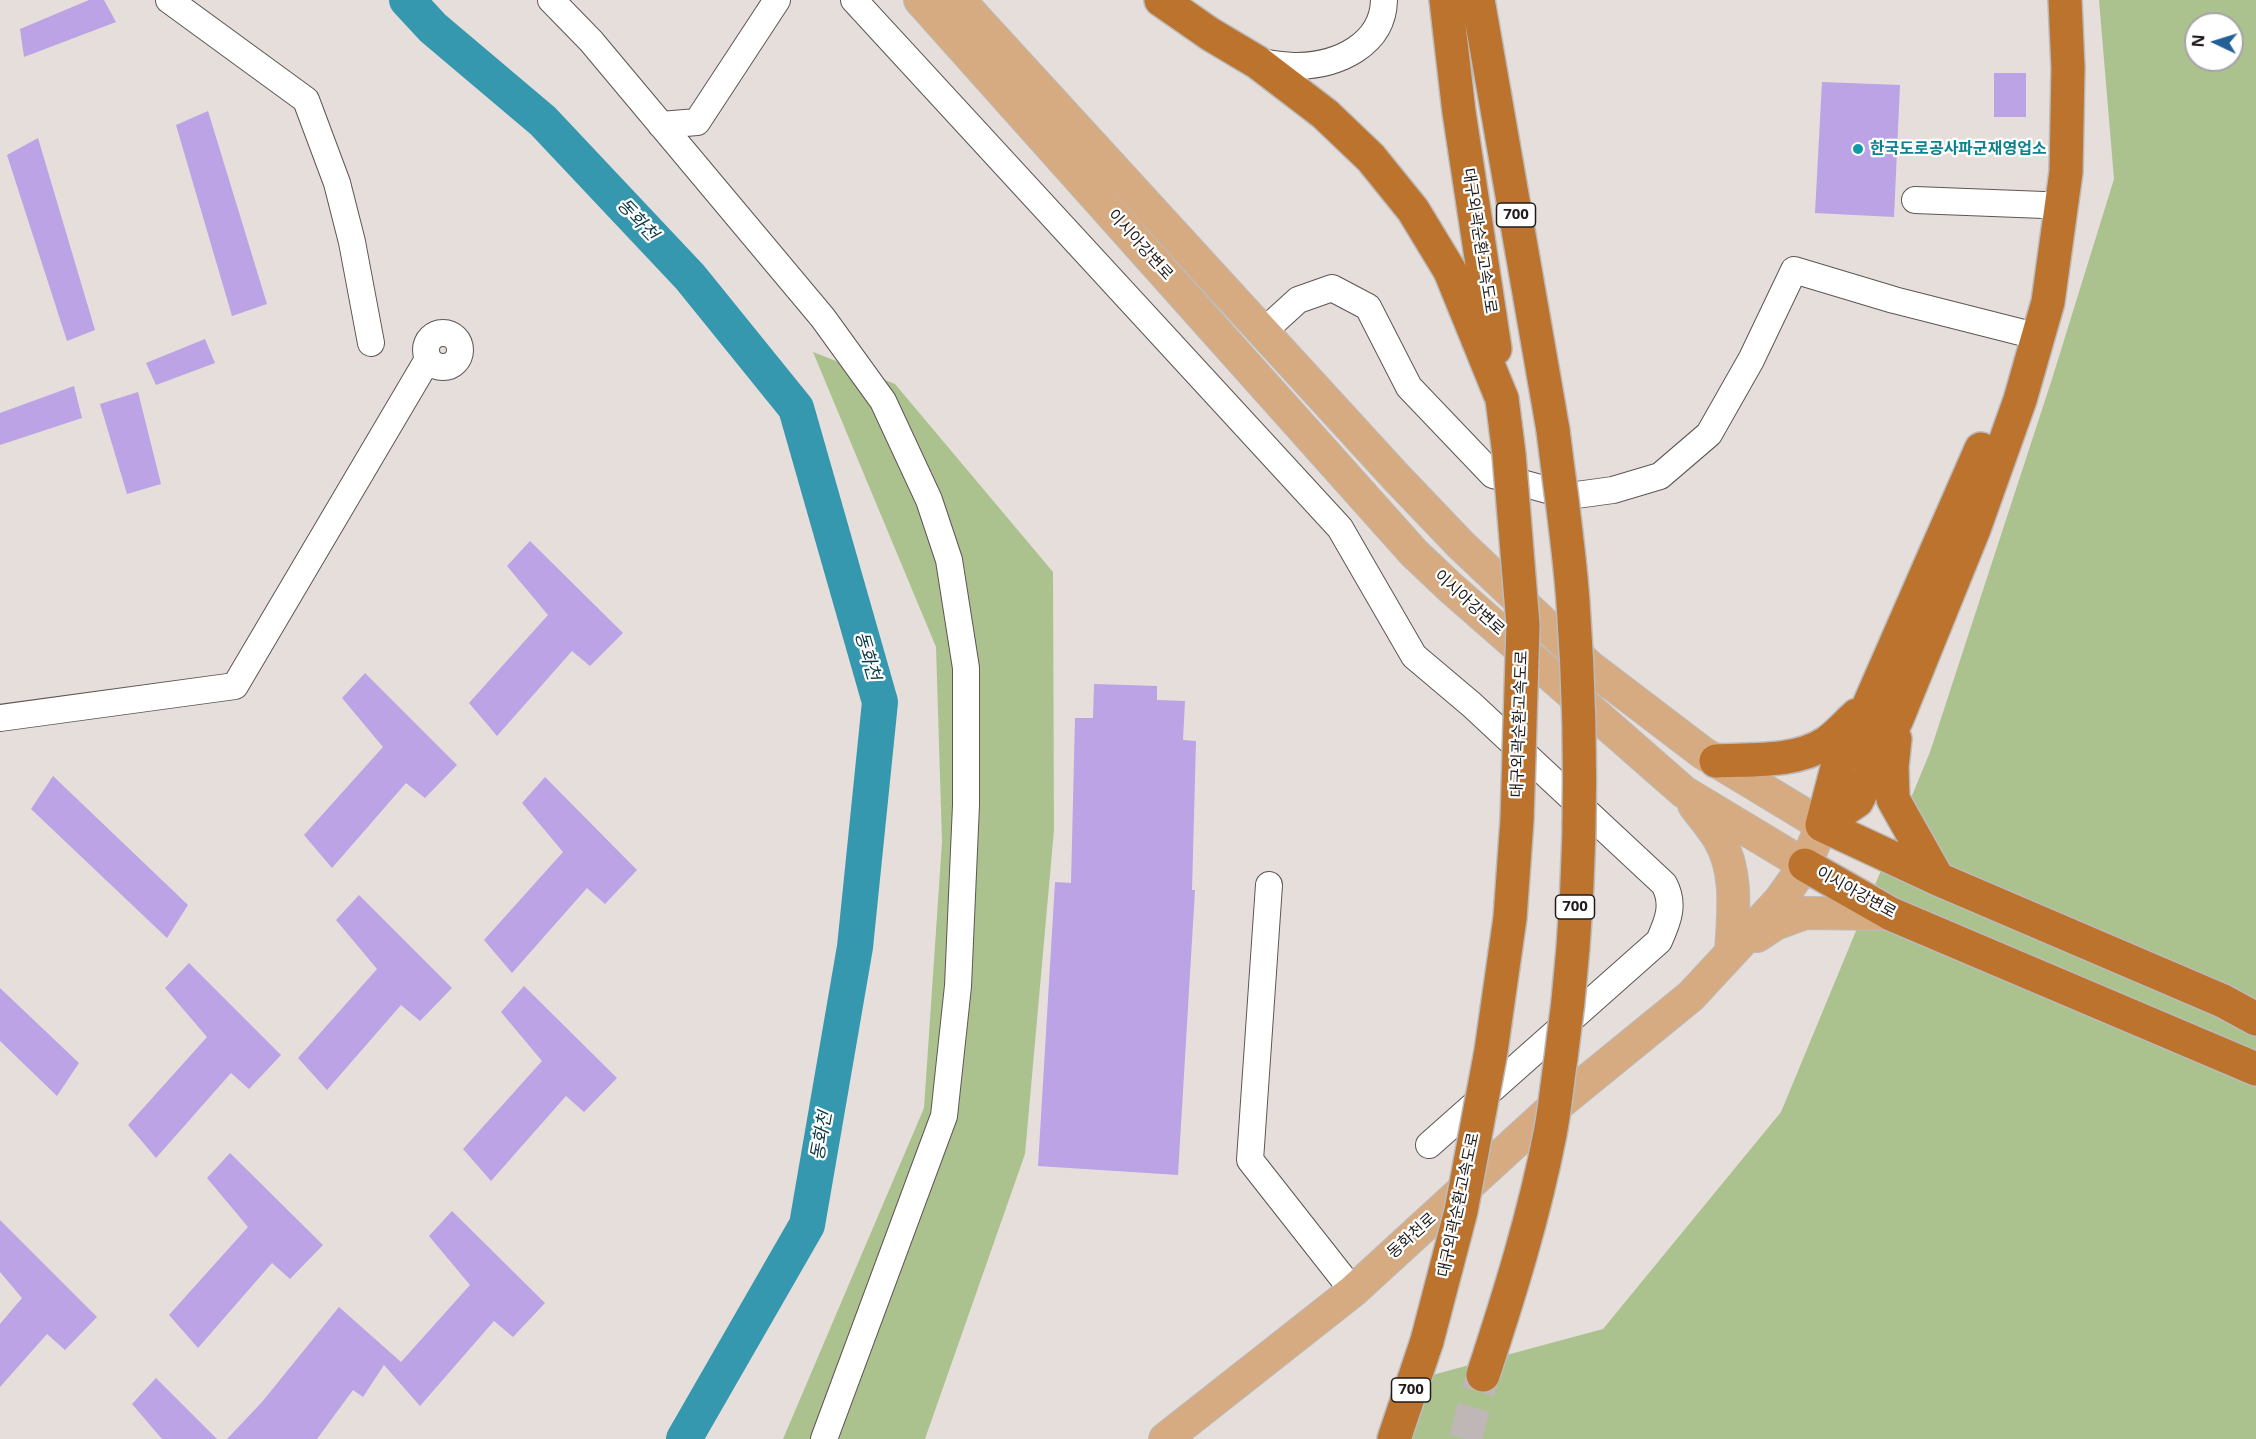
<!DOCTYPE html>
<html>
<head>
<meta charset="utf-8">
<style>
	body { margin:0 }
	#map { position:relative; width:2256px; height:1439px; overflow:hidden; background:#e6dedb; font-family:"Noto Sans",sans-serif }
	canvas { display:block }
	.north { position:absolute; left:2184px; top:12px; width:60px; height:60px; box-sizing:border-box; background:#fff; border:2px solid #a5a4a4; border-radius:50%; rotate:274deg; font-size:16px; font-weight:700; line-height:24px; text-align:center; color:#1f1c1b }
	.north::after { content:''; display:block; margin:auto; width:21px; height:27px; background:#245f96; clip-path:polygon(50% 0,100% 100%,50% 72%,0 100%) }
</style>
</head>
<body>
<div id="map">
<canvas width="2256" height="1439"></canvas>
<div class="north">N</div>
</div>
<script>
const ctx = document.querySelector('canvas').getContext('2d');
ctx.lineJoin = 'round';
function fill(path, color) { ctx.fillStyle = color; ctx.fill(path, 'evenodd'); }
function trace(path, color, width, dash) { ctx.strokeStyle = color; ctx.lineWidth = width; ctx.lineCap = dash ? 'butt' : 'round'; ctx.setLineDash(dash || []); ctx.stroke(path); }
function drawText(font, color, halo, rows, align = 'center') {
  ctx.font = font + ' "Noto Sans","Noto Sans KR",sans-serif'; ctx.lineWidth = 4.5; ctx.setLineDash([]); ctx.textBaseline = 'middle'; ctx.strokeStyle = halo; ctx.fillStyle = color; for (const [text, x, y, turn = 0] of rows) {
    ctx.save(); ctx.translate(x, y); ctx.rotate((+turn || 0) * Math.PI / 180); ctx.textAlign = isNaN(turn) ? turn : align; if (halo) ctx.strokeText(text, 0, 0); ctx.fillText(text, 0, 0); ctx.restore();
  }
}
fill(new Path2D(`
	M 2099,0 L 2256,0 L 2256,1439 L 1377,1439 L 1410,1381 L 1603,1329 L 1781,1112 L 1930,752 L 2052,379 L 2114,179 ZM 2196,24 L 2232,24 L 2232,60 L 2196,60 Z
	M 813,352 L 895,384 L 1053,572 L 1054,830 L 1025,1154 L 925,1439 L 783,1439 L 924,1108 L 942,842 L 936,647 Z`), '#abc28f');
trace(new Path2D(`
	M 407,0 L 433,28 L 543,121 L 690,277 L 796,408 L 880,702 L 855,947 L 807,1225 L 684,1439`), '#3598af', 36);
fill(new Path2D(`
	M 89,0 L 104,0 L 116,22 L 24,57 L 20,29 Z
	M 1994,73 L 2026,73 L 2026,117 L 1994,117 Z
	M 1822,82 L 1900,85 L 1894,217 L 1815,213 Z
	M 208,111 L 267,304 L 232,316 L 176,125 Z
	M 38,138 L 95,330 L 67,341 L 7,155 Z
	M 205,339 L 215,363 L 156,385 L 146,363 Z
	M 74,386 L 82,418 L 0,445 L 0,413 Z
	M 138,392 L 161,484 L 127,494 L 100,404 Z
	M 530,541 L 623,633 L 590,666 L 572,651 L 497,736 L 469,703 L 548,615 L 507,566 Z
	M 365,673 L 457,765 L 425,798 L 406,783 L 332,868 L 304,835 L 383,747 L 342,698 Z
	M 1094,684 L 1157,686 L 1157,700 L 1185,701 L 1183,740 L 1196,741 L 1192,890 L 1195,890 L 1178,1175 L 1038,1166 L 1055,882 L 1071,883 L 1075,718 L 1093,718 Z
	M 53,776 L 188,905 L 167,938 L 31,809 Z
	M 545,777 L 637,870 L 605,904 L 587,888 L 512,973 L 484,940 L 563,852 L 522,803 Z
	M 359,895 L 452,988 L 420,1021 L 401,1005 L 327,1090 L 298,1058 L 377,969 L 336,920 Z
	M 189,963 L 281,1055 L 249,1089 L 231,1073 L 156,1158 L 128,1125 L 207,1037 L 165,988 Z
	M 524,986 L 617,1078 L 584,1112 L 566,1096 L 491,1181 L 463,1149 L 542,1061 L 501,1012 Z
	M 0,988 L 79,1063 L 57,1096 L 0,1041 Z
	M 230,1153 L 323,1245 L 290,1279 L 272,1263 L 198,1348 L 169,1315 L 248,1227 L 207,1178 Z
	M 452,1211 L 545,1303 L 513,1337 L 494,1321 L 420,1406 L 384,1365 L 363,1397 L 353,1390 L 317,1439 L 227,1439 L 262,1402 L 339,1307 L 401,1362 L 470,1285 L 429,1236 Z
	M 0,1220 L 97,1317 L 65,1350 L 47,1334 L 0,1387 L 0,1324 L 22,1298 L 0,1272 Z
	M 156,1378 L 217,1439 L 162,1439 L 132,1404 Z`), '#bba3e5');
trace(new Path2D(`
	M 1465,1439 L 1483,1375`), '#beb7b5', 33, [33, 16]);
const minor = new Path2D(`
	M 169,0 L 306,100 L 337,183 L 352,242 L 371,343
	M 551,0 L 591,41 L 823,318 L 883,401 L 929,500 L 949,560 L 966,668 L 966,805 L 958,986 L 944,1116 L 824,1439
	M 854,0 L 1340,528 L 1414,656 L 1472,705 L 1664,884 C 1675,904 1668,921 1659,941 L 1429,1145
	M 1257,62 C 1270,63 1285,66 1298,66 C 1338,65 1383,45 1384,0
	M 661,125 L 697,122 L 777,0
	M 1915,200 L 2044,205
	M 1263,332 L 1298,300 L 1332,288 L 1368,307 L 1409,387 L 1493,475 L 1569,496 L 1613,490 L 1660,476 L 1709,434 L 1751,360 L 1794,270 L 1894,300 L 2020,332
	M426 350a17 17 0 1 1 34 0a17 17 0 1 1-34 0Z
	M 0,718 L 235,686 L 428,359
	M 1269,885 L 1250,1160 L 1353,1291`);
const major = new Path2D(`
	M 920,0 L 1414,553 L 1451,588 L 1684,792 L 1805,865
	M 959,0 L 1396,477 L 1461,545 L 1590,667 L 1703,753 L 1822,825 L 1805,865 L 1780,900 L 1691,996 L 1545,1115 L 1353,1291 L 1165,1439
	M 1694,805 C 1702,816 1712,827 1719,839 C 1739,873 1733,914 1731,952
	M 1757,936 L 1775,924 L 1805,913 L 1891,914`);
const highway = new Path2D(`
	M 1161,0 L 1210,34 L 1257,62 L 1325,114 L 1371,158 L 1413,210 L 1450,271 L 1502,399
	M 1446,0 L 1459,112 L 1495,349
	M 1478,0 L 1553,430
	M 1895,739 L 1892,767 L 1893,799 L 1938,879
	M 1716,761 C 1751,759 1795,763 1826,743 C 1837,736 1847,724 1857,715
	M 1822,825 L 1857,801 L 1897,719 L 1974,529 L 2020,400 L 2048,302 L 2066,172 L 2068,68 L 2065,0
	M 1822,825 L 1838,764 L 1868,707 L 1981,449
	M 1822,825 L 1938,879 L 2223,1001 L 2256,1019
	M 1805,865 L 1891,914 L 2256,1069
	M 1394,1439 L 1427,1341`);
trace(minor, '#5d5654', 28);
trace(major, '#bcbbbb', 34);
trace(highway, '#bcbbbb', 36);
trace(minor, '#fff', 26);
trace(major, '#d6ab81', 32);
trace(highway, '#bb732d', 33);
const highwayBridge = new Path2D(`
	M 1427,1341 L 1461,1211 L 1491,1051 L 1510,918 L 1517,820 L 1523,625 L 1509,454 L 1502,399
	M 1483,1375 C 1509,1296 1534,1216 1550,1134 C 1555,1109 1557,1083 1561,1058 C 1582,907 1584,754 1573,602 C 1569,545 1560,488 1553,430`);
trace(highwayBridge, '#bcbbbb', 36, []);
trace(highwayBridge, '#bb732d', 33);
for (const [x, y, r, color] of [
	[1858,149,6,"#0f9aa8"]
]) { const dot = new Path2D(); dot.arc(x, y, r, 0, 2 * Math.PI); ctx.fillStyle = color; ctx.fill(dot); trace(dot, '#fff', 2); }
for (const [x, y, w] of [
	[1516,215,39],
	[1575,907,39],
	[1411,1390,39]
]) { const box = new Path2D(); box.roundRect(x - w / 2, y - 12, w, 24, 4.5); ctx.fillStyle = '#fff'; ctx.fill(box); trace(box, '#1f1c1b', 1.5); }
drawText('bold 15px', '#1f1c1b', null, [
	["700",1516,215],
	["700",1575,907],
	["700",1411,1390]
]);
drawText('bold 16px', '#0d838f', '#fff', [
	["한국도로공사파군재영업소",1870,149]
], 'left');
drawText('16px', '#1f1c1b', '#fff', [
	["대구외곽순환고속도로",1479,241,81],
	["이시아강변로",1140,245,48],
	["이시아강변로",1469,603,42],
	["대구외곽순환고속도로",1520,724,-88],
	["이시아강변로",1856,893,29],
	["대구외곽순환고속도로",1459,1205,-78],
	["동화천로",1412,1236,-42]
]);
drawText('italic 18px', '#0b3943', '#fff', [
	["동화천",637,220,47],
	["동화천",867,656,74],
	["동화천",822,1136,-80]
]);
</script>
</body>
</html>
